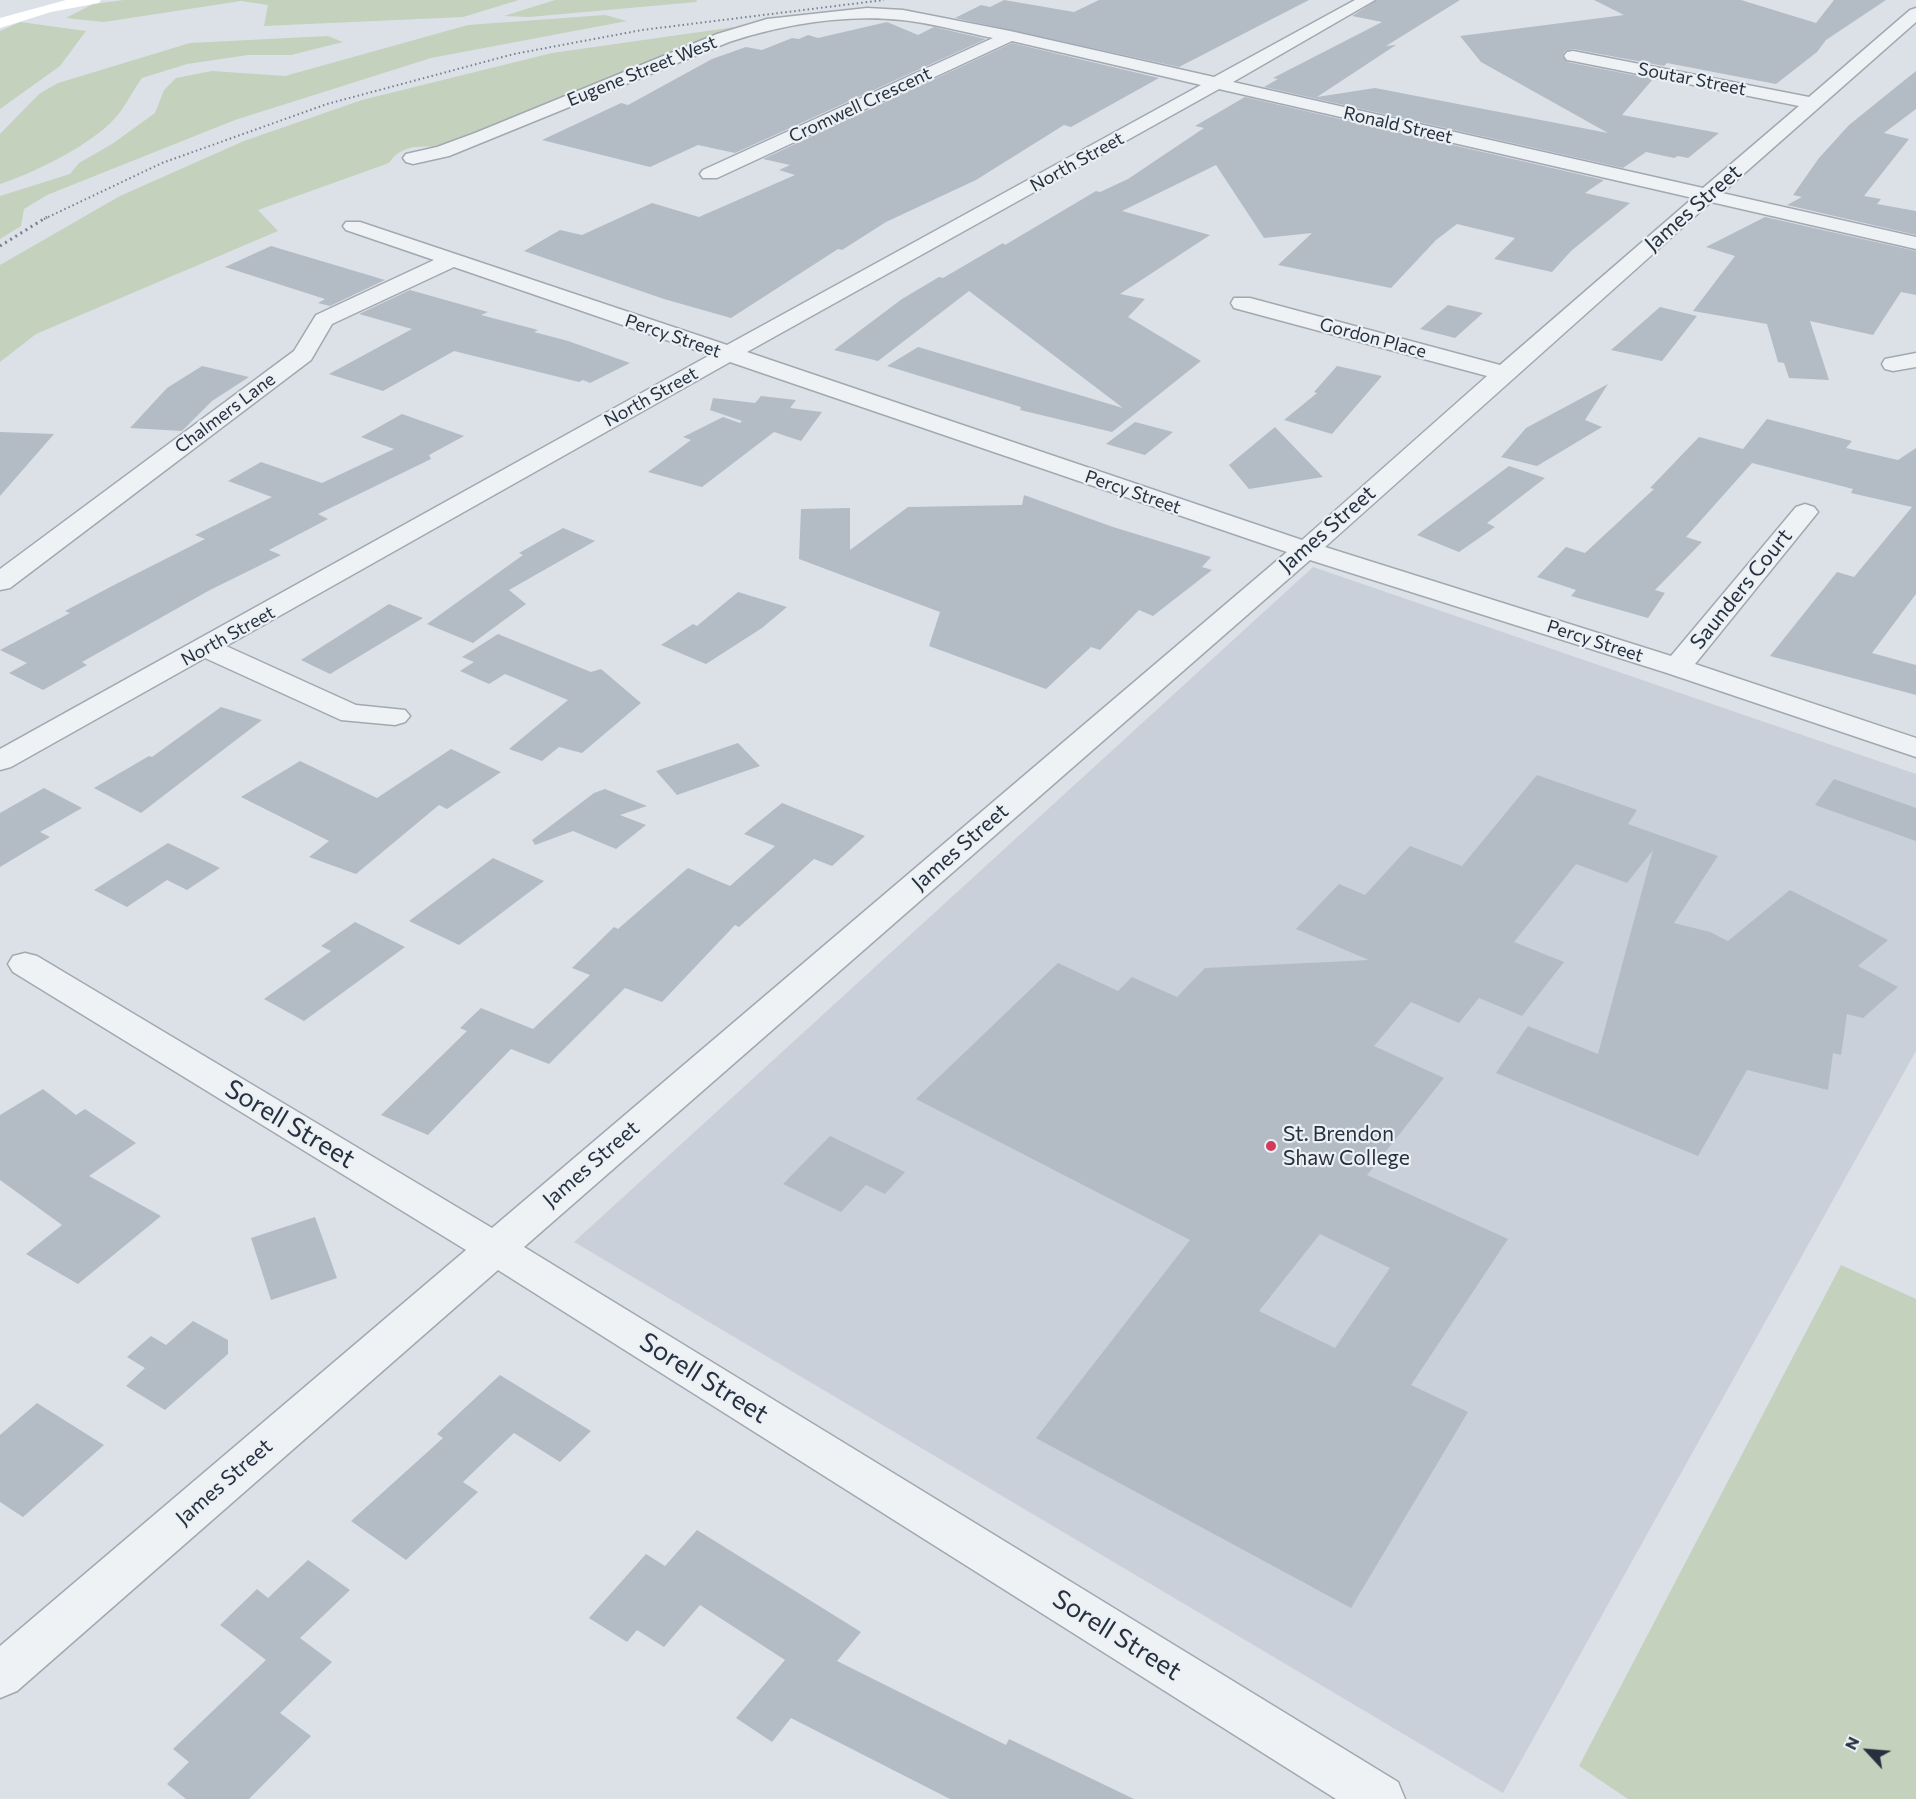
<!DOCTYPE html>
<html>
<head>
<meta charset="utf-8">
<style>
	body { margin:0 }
	#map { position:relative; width:1916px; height:1799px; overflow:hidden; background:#dce1e7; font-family:Commissioner,sans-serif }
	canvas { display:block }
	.north { position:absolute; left:1838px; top:1721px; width:60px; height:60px; -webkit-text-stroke:4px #ebf0f5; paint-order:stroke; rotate:296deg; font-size:16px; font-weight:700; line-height:24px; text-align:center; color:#26303e }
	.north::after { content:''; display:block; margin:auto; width:21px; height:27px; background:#26303e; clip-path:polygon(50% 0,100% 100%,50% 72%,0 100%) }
</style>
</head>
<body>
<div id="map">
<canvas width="1916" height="1799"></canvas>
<div class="north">N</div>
</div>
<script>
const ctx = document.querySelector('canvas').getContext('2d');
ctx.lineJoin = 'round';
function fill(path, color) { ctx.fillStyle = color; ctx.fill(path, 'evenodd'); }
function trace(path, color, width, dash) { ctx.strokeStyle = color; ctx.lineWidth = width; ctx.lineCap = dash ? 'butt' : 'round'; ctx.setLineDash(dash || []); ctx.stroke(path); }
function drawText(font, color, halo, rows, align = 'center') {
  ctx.font = font + ' Commissioner,sans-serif'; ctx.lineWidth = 4.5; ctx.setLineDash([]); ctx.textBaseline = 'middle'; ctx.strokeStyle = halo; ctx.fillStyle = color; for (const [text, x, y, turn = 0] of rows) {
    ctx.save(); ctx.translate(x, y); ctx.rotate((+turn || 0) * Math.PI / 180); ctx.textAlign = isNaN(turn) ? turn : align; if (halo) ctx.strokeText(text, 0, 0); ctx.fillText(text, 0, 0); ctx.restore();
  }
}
fill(new Path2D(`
	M 1313,567 L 1916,774 L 1916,1051 L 1503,1793 L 574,1242 Z`), '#cad0d9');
fill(new Path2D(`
	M 124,0 L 519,0 L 463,17 L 264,26 L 268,5 L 241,1 L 104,22 L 66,18 L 93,4 Z
	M 555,0 L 697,0 L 696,2 L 529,17 L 504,16 Z
	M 605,15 L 627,21 L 431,58 L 235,120 L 47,195 L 24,209 L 21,226 L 0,239 L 0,196 L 70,174 L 79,163 L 112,144 L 155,113 L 164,90 L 176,78 L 212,71 L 285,76 L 468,25 Z
	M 20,22 L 86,31 L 60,66 L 0,109 L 0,31 Z
	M 735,27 L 438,147 C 418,146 401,145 389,163 L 258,210 L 278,231 L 36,334 L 0,362 L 0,265 L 120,196 L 244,141 L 362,100 L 552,53 Z
	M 328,36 L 343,42 L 291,55 L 248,55 L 187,64 L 142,78 C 133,90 126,106 116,117 C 93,144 34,173 0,184 L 0,134 L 39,94 L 58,83 L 190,43 Z
	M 1841,1265 L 1916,1299 L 1916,1799 L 1628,1799 L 1579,1766 Z`), '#c3d1bd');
fill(new Path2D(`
	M 1004,0 L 1074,12 L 1099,0 L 1309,0 L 1179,67 L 955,18 L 981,5 L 990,7 Z
	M 1377,0 L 1460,0 L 1386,46 L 1396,45 L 1317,97 L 1375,88 L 1608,133 L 1481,62 L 1460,36 L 1624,15 L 1594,0 L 1741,0 L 1816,23 L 1834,0 L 1886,0 L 1826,40 L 1817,52 L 1776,84 L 1667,63 L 1664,66 L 1573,49 L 1565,51 L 1562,56 L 1567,62 L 1653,79 L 1622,115 L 1719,133 L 1688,158 L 1678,156 L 1674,158 L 1646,152 L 1623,168 L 1264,87 L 1278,79 L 1273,78 L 1382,22 L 1352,16 Z
	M 887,22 L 918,35 L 934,27 L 986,39 L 735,153 L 698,145 L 650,167 L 542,140 L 621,103 L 628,105 L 712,59 L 746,47 L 762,50 L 792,38 L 799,39 L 808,35 L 818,38 Z
	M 1012,43 L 1159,78 L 1071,127 L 1064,125 L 976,180 L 886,222 L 842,250 L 838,249 L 731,318 L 664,299 L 524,251 L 560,230 L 582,235 L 652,203 L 699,217 L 795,175 L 779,170 L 790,165 L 763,159 Z
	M 1916,71 L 1916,109 L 1884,133 L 1909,139 L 1864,196 L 1881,199 L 1877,204 L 1916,211 L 1916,235 L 1787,205 L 1802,197 L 1793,195 L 1819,158 L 1849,125 Z
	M 1245,97 L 1604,180 L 1585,193 L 1630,203 L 1571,251 L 1552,272 L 1494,259 L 1515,238 L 1457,224 L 1436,240 L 1391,288 L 1278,265 L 1312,233 L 1264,238 L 1216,165 L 1122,211 L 1210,235 L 1120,294 L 1145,299 L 1128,317 L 1201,361 L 1112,432 L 1020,410 L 1021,407 L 887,366 L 918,347 L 1123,408 L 969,291 L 878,361 L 834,350 L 902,299 L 939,277 L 943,278 L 1003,243 L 1005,245 L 1096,191 L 1100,192 L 1128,179 L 1204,128 L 1195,126 Z
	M 1765,217 L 1916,251 L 1916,295 L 1901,292 L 1873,335 L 1810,321 L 1829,380 L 1789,378 L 1784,363 L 1778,362 L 1767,324 L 1693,311 L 1735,256 L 1706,247 Z
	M 271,246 L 385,280 L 330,306 L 318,303 L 325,299 L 225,267 Z
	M 410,290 L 488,312 L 481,315 L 538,330 L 534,332 L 568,341 L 630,363 L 590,383 L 583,380 L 579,382 L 454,351 L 383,391 L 329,374 L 412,329 L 359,314 Z
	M 1448,305 L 1483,313 L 1455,338 L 1420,329 Z
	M 1660,307 L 1697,316 L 1662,361 L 1611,350 Z
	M 202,366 L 249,377 L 212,401 L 182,431 L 130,428 L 167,388 Z
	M 1337,366 L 1382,376 L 1332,434 L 1284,420 L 1317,393 L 1314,392 Z
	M 1608,384 L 1585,420 L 1602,427 L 1537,466 L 1501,457 L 1526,428 Z
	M 761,396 L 796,400 L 790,408 L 822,412 L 801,441 L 774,432 L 702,487 L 648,472 L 691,440 L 683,437 L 723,417 L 740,423 L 742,421 L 710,410 L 713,398 L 755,403 Z
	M 402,414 L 464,436 L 429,455 L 431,459 L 318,514 L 328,519 L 269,550 L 281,555 L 210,590 L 82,662 L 87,665 L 43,690 L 9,673 L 27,663 L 0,650 L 70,613 L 65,611 L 114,585 L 205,539 L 195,535 L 272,497 L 228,481 L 261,462 L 322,483 L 394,449 L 361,437 Z
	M 1767,419 L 1852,441 L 1846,448 L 1898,460 L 1916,448 L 1916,594 L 1872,653 L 1916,665 L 1916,695 L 1770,656 L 1837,572 L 1854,577 L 1912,507 L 1851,493 L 1853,489 L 1752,463 L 1686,537 L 1702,542 L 1655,590 L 1665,593 L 1648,618 L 1571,596 L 1576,590 L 1537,577 L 1566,547 L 1585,553 L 1654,489 L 1650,488 L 1699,437 L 1743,449 Z
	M 1135,422 L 1173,432 L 1145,455 L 1106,444 Z
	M 1275,427 L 1323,477 L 1249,489 L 1229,465 Z
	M 0,432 L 54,434 L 0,496 Z
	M 1509,466 L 1545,478 L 1487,523 L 1495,527 L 1459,552 L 1417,535 Z
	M 1024,495 L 1113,527 L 1211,557 L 1202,567 L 1212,570 L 1153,616 L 1139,610 L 1100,650 L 1091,647 L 1046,689 L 929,646 L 940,612 L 799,559 L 801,509 L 850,508 L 850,550 L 908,507 L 1022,505 Z
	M 563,528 L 595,541 L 509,590 L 526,604 L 473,643 L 427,624 L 523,555 L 519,553 Z
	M 738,592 L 787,607 L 762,628 L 706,664 L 661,645 L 693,624 L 697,626 Z
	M 389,604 L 423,618 L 330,674 L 301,660 Z
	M 498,634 L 591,672 L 601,669 L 641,703 L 582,753 L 559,747 L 542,761 L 509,749 L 568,700 L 505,674 L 489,684 L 460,671 L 474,662 L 462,657 Z
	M 221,707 L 262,720 L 141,813 L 94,788 L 149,756 L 152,757 Z
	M 738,743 L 760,766 L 677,795 L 656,771 Z
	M 451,749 L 501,772 L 447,809 L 439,805 L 356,874 L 309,857 L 329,841 L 241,797 L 300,761 L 377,798 Z
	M 1537,775 L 1637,810 L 1628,824 L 1718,856 L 1674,923 L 1710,932 L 1728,941 L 1790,890 L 1888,940 L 1858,966 L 1898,987 L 1863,1018 L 1847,1014 L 1841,1055 L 1833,1053 L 1828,1090 L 1747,1070 L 1698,1156 L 1496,1073 L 1528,1026 L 1598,1054 L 1653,850 L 1627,883 L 1576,864 L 1514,942 L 1564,962 L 1522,1016 L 1479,998 L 1459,1023 L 1411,1002 L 1374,1046 L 1444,1078 L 1367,1175 L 1508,1239 L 1411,1385 L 1468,1412 L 1351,1608 L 1036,1438 L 1190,1240 L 916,1099 L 1058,963 L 1118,991 L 1132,977 L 1177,997 L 1205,968 L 1369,960 L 1296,929 L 1339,884 L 1365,895 L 1410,846 L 1462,866 ZM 1320,1234 L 1390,1268 L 1335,1348 L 1259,1311 Z
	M 1834,779 L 1916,808 L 1916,841 L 1815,805 Z
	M 44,788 L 82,808 L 40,832 L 50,837 L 0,867 L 0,813 Z
	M 605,789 L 647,806 L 620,815 L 646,825 L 616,849 L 573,831 L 535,845 L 532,840 L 594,793 Z
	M 782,803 L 865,836 L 832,866 L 814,859 L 739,927 L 735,925 L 662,1002 L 625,988 L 549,1064 L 511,1049 L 428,1135 L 381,1115 L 467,1031 L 460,1028 L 481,1008 L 533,1029 L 590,975 L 572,968 L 614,927 L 618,929 L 688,868 L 730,886 L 775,846 L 744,834 Z
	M 168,843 L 220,868 L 187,890 L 167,880 L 127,907 L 94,890 Z
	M 493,858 L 544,881 L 459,945 L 409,921 Z
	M 355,922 L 405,947 L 304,1021 L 264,999 L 331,951 L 321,946 Z
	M 43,1089 L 76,1115 L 85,1109 L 136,1143 L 89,1176 L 161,1216 L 78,1284 L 26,1254 L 62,1225 L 0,1180 L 0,1115 Z
	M 830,1136 L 905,1172 L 885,1194 L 866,1185 L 841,1212 L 783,1184 Z
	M 315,1217 L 337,1278 L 271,1300 L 251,1238 Z
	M 193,1321 L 228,1340 L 228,1354 L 165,1410 L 126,1386 L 145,1368 L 127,1357 L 151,1336 L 166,1345 Z
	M 500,1375 L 591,1431 L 560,1462 L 514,1433 L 463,1482 L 478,1492 L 406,1560 L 351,1521 L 443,1438 L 437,1434 Z
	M 37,1403 L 104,1445 L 23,1517 L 0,1502 L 0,1435 Z
	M 697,1530 L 861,1632 L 837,1661 L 1006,1745 L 1009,1739 L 1134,1799 L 950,1799 L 791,1718 L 772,1742 L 736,1718 L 785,1660 L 700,1605 L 664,1647 L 637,1630 L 627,1642 L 589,1618 L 646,1554 L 665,1566 Z
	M 308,1560 L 350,1590 L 300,1638 L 332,1662 L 280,1713 L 311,1736 L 249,1799 L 186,1799 L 167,1784 L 189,1762 L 173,1749 L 266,1660 L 220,1625 L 257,1589 L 268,1598 Z`), '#b3bbc4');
const street = new Path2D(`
	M 1355,0 L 1375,0 L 1233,82 L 1703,188 L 1799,106 L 1573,61 L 1567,60 L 1564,56 L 1567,52 L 1573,51 L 1809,97 L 1910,10 L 1916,8 L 1916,22 L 1722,193 L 1916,237 L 1916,249 L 1711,202 L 1325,547 L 1671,656 L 1796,507 L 1805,504 L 1814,507 L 1818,512 L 1814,517 L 1695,664 L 1916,738 L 1916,757 L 1667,673 L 1310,560 L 524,1247 L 1398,1782 L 1405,1799 L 1336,1799 L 498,1270 L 17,1691 L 0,1698 L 0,1646 L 466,1250 L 13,972 L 8,964 L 13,956 L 25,953 L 37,956 L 492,1228 L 1287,552 L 730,362 L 226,646 L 356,705 L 405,710 L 410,716 L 405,722 L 395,725 L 341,720 L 205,658 L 11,767 L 0,770 L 0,749 L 710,355 L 454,267 L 332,324 L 311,360 L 10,588 L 0,590 L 0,569 L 294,351 L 316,315 L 434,260 L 346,230 L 343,226 L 346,222 L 360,222 L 727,345 L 1201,85 L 1012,41 L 717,178 L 703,178 L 700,174 L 703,170 L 993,38 C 963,32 932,23 902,20 C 845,14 783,24 729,42 L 449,156 L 413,164 L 406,162 L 403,158 L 406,154 L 437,147 L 475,133 L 717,34 L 767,19 L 867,8 L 903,10 L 1010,31 L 1214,77 ZM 1219,89 L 1693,198 L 1500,365 L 1250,298 L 1234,298 L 1231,303 L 1234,308 L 1487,376 L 1302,540 L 747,352 Z
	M 1916,353 L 1916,367 L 1893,371 L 1885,369 L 1882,364 L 1885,359 Z`);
trace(street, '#a2a8b1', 3);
fill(street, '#eff2f5');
fill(new Path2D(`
	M 66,0 L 101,0 L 99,3 L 51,12 L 0,28 L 0,18 Z`), '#fff');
trace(new Path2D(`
	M 44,219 L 162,163 L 327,104 L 514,54 L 642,30 L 884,0`), '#758191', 2, [1.5, 3]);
trace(new Path2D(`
	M 0,246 L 47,217`), '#758191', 3, [2, 4]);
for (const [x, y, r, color] of [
	[1271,1146,6,"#d23b5b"]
]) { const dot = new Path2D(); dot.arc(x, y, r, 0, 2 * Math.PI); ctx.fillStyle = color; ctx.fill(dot); trace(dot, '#ebf0f5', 2); }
drawText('18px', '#26303e', '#ebf0f5', [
	["Eugene Street West",642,71,-22],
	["Soutar Street",1692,79,11],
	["Cromwell Crescent",860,105,-25],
	["Ronald Street",1398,125,13],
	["North Street",1077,162,-29],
	["Percy Street",673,336,19],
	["Gordon Place",1373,338,15],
	["North Street",651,397,-29],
	["Chalmers Lane",225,413,-37],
	["Percy Street",1133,492,19],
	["North Street",228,636,-29],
	["Percy Street",1595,641,18]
]);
drawText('21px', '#26303e', '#ebf0f5', [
	["James Street",1693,208,-41],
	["James Street",1327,529,-41],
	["Saunders Court",1741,589,-51],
	["James Street",960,847,-41],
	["James Street",591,1164,-41],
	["James Street",224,1482,-41]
]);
drawText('21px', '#26303e', '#ebf0f5', [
	["St. Brendon",1283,1134],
	["Shaw College",1283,1158]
], 'left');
drawText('26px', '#26303e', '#ebf0f5', [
	["Sorell Street",290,1124,31],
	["Sorell Street",704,1378,32],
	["Sorell Street",1117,1635,32]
]);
</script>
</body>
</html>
